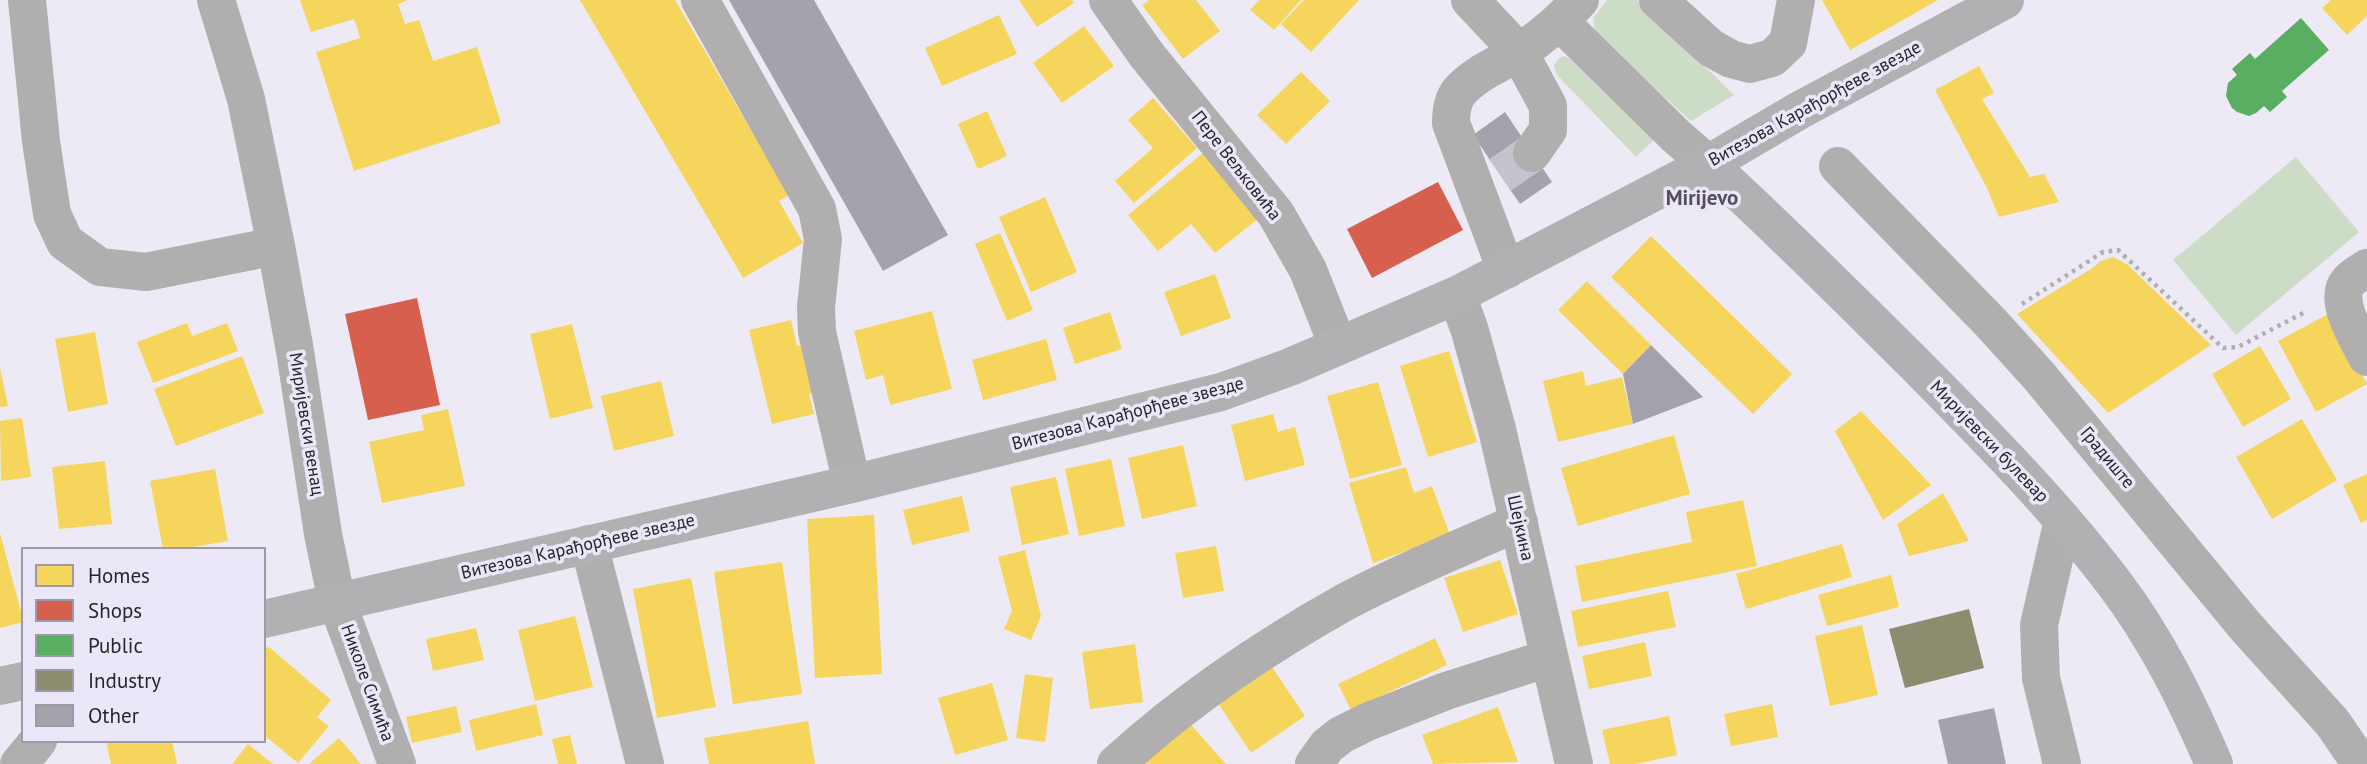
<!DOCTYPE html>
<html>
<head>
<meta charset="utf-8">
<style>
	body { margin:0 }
	#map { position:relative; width:2367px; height:764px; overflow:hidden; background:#edeaf5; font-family:"PT Sans",sans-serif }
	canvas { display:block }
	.legend { position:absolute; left:21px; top:547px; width:245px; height:196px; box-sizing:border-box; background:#ece6f9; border:2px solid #9d99a7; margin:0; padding:9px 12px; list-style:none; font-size:21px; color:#27252c }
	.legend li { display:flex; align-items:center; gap:14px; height:35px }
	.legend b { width:35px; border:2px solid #9d99a7 }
</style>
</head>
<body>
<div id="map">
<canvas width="2367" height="764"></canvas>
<ul class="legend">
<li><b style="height:19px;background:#f6d55c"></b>Homes</li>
<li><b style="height:19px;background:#d6604d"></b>Shops</li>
<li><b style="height:19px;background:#5aae61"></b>Public</li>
<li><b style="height:19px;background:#8c8c6e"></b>Industry</li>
<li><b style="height:19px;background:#a4a2aa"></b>Other</li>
</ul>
</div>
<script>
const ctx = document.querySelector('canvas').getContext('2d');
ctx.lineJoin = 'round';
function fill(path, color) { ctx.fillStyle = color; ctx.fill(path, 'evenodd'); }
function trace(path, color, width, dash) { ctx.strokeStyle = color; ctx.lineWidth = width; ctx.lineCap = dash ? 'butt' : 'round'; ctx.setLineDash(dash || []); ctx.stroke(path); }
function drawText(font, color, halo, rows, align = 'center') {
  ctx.font = font + ' "PT Sans",sans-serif'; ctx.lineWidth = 7; ctx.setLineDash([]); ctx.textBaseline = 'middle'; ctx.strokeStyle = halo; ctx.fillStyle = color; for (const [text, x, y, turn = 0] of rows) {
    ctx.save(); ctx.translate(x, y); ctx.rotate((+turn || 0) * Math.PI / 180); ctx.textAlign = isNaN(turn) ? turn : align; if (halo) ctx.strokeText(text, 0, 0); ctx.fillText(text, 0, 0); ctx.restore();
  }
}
fill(new Path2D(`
	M 1607,0 L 1637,0 L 1734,95 L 1691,121 L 1599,38 L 1595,31 L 1593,18 Z
	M 1564,56 L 1571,60 L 1654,140 L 1636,157 L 1557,75 L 1554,66 L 1558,59 Z
	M 2296,157 L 2359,232 L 2236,335 L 2173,260 Z`), '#cddcc6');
fill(new Path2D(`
	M 300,0 L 408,0 L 398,4 L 405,24 L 419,20 L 433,61 L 477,47 L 501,123 L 354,171 L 316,52 L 360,38 L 357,28 L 354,19 L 311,32 Z
	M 580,0 L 675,0 L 789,195 L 779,201 L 803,243 L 743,278 Z
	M 1019,0 L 1072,0 L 1074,3 L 1037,27 Z
	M 1149,0 L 1196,0 L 1220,31 L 1183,59 L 1142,5 Z
	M 1259,0 L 1301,0 L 1274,30 L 1250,10 Z
	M 1304,0 L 1359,0 L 1311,52 L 1281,24 Z
	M 1822,0 L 1938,0 L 1850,50 Z
	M 2331,0 L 2367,0 L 2367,16 L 2347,35 L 2322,8 Z
	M 999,15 L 1017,54 L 942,86 L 925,48 Z
	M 1084,26 L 1114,66 L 1062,103 L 1033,63 Z
	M 1979,66 L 1994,93 L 1982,99 L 2030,177 L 2044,174 L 2059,202 L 1999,217 L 1987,188 L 1935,90 Z
	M 1301,72 L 1330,101 L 1286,144 L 1257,115 Z
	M 1153,98 L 1197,148 L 1134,203 L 1115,181 L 1153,148 L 1128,120 Z
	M 987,111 L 1007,156 L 978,169 L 958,124 Z
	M 1204,152 L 1259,218 L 1215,253 L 1191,224 L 1158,251 L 1128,215 Z
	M 1045,197 L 1077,272 L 1031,292 L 999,217 Z
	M 1000,233 L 1033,310 L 1007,321 L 975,244 Z
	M 1651,236 L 1792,374 L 1753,414 L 1611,277 Z
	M 2113,257 L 2128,265 L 2211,345 L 2108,413 L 2017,314 L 2091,269 L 2101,261 Z
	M 1215,274 L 1231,318 L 1181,336 L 1164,292 Z
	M 1587,281 L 1651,345 L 1623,374 L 1558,310 Z
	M 932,311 L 952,389 L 890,405 L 883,375 L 866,380 L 854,331 Z
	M 1110,312 L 1122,349 L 1075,364 L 1063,328 Z
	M 2330,313 L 2367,384 L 2316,412 L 2278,341 Z
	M 791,320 L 797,346 L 809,343 L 820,391 L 809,394 L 814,414 L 772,424 L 749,330 Z
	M 187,323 L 192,336 L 227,323 L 238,351 L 153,383 L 137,342 Z
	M 572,324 L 593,408 L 550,419 L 530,334 Z
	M 95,332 L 108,404 L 68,412 L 55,339 Z
	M 1046,339 L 1057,380 L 983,400 L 972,360 Z
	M 2260,346 L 2291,399 L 2243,427 L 2212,374 Z
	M 1449,351 L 1477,442 L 1428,457 L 1400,366 Z
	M 242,356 L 264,413 L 176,446 L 154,389 Z
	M 0,368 L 8,406 L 0,407 Z
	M 1583,371 L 1586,386 L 1622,377 L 1633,424 L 1558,442 L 1543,381 Z
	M 661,381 L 674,436 L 614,451 L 601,396 Z
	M 1378,382 L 1402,465 L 1350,479 L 1327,396 Z
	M 448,409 L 465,486 L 382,503 L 369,442 L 424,430 L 421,415 Z
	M 1861,411 L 1931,485 L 1883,520 L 1835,431 Z
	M 1273,414 L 1278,432 L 1295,427 L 1305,465 L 1245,481 L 1231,425 Z
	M 22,418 L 31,477 L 1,481 L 0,421 Z
	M 2302,419 L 2337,480 L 2272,519 L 2236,457 Z
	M 1674,435 L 1690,494 L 1578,526 L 1561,468 Z
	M 1183,445 L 1197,506 L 1142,519 L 1128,458 Z
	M 1111,459 L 1125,526 L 1079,536 L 1065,469 Z
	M 105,461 L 112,524 L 59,529 L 52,467 Z
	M 1406,467 L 1414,493 L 1432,486 L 1450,535 L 1373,563 L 1349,483 Z
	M 215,469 L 228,541 L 181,549 L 163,549 L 150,481 Z
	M 2367,474 L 2367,520 L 2361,523 L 2343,485 Z
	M 1056,477 L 1069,534 L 1022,545 L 1010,487 Z
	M 1943,493 L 1969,541 L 1909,556 L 1897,524 Z
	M 962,496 L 970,531 L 912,545 L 903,510 Z
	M 1743,500 L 1757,566 L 1582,602 L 1575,566 L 1692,542 L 1686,512 Z
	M 874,515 L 882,674 L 815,678 L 807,519 Z
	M 0,533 L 23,619 L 23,622 L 0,628 Z
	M 1842,544 L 1852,577 L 1746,609 L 1736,574 Z
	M 1216,546 L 1224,591 L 1183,598 L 1175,553 Z
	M 1025,550 L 1041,616 L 1031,640 L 1004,629 L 1012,611 L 998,557 Z
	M 1500,560 L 1518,614 L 1463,632 L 1444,578 Z
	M 782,562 L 802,694 L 733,704 L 714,572 Z
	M 1891,575 L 1899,607 L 1827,626 L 1818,595 Z
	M 691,578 L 716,707 L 657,718 L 633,589 Z
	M 1668,591 L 1676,627 L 1578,647 L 1571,611 Z
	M 575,616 L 593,687 L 535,701 L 518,630 Z
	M 1862,625 L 1878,695 L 1830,706 L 1815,636 Z
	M 476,628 L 484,660 L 433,671 L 426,639 Z
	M 1435,638 L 1447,665 L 1351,710 L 1338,684 Z
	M 1645,642 L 1652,676 L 1589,689 L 1582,656 Z
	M 1135,644 L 1143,702 L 1090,709 L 1082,652 Z
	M 269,647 L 331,700 L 317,717 L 329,726 L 298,763 L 264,735 L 264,649 Z
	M 1270,664 L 1305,716 L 1251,753 L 1216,700 Z
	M 1025,674 L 1053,678 L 1045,742 L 1016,738 Z
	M 992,683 L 1008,740 L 955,755 L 938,698 Z
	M 536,704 L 543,735 L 476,751 L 469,720 Z
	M 1772,704 L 1778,737 L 1731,746 L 1724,714 Z
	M 456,706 L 462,732 L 412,743 L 406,717 Z
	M 1498,707 L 1518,762 L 1433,764 L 1422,735 Z
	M 1669,716 L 1677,755 L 1636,764 L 1610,764 L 1602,730 Z
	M 1185,718 L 1226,764 L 1132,764 Z
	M 808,721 L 815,764 L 709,764 L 704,738 Z
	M 570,735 L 577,764 L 558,764 L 552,739 Z
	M 339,738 L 361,764 L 309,764 Z
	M 106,741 L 172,741 L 177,764 L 111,764 Z
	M 248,744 L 273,764 L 232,764 Z`), '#f6d55c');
fill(new Path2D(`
	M 1438,182 L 1463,230 L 1372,278 L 1347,229 Z
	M 417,298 L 440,405 L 368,420 L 345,314 Z`), '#d6604d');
fill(new Path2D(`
	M 2301,18 L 2329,50 L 2282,91 L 2287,97 L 2270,112 L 2264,106 L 2256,113 L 2249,116 L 2237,112 L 2232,108 L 2226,96 L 2228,83 L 2237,75 L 2232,69 L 2250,53 L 2255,59 Z`), '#5aae61');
fill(new Path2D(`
	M 1969,609 L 1984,668 L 1905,688 L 1889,629 Z`), '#8c8c6e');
fill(new Path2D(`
	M 729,0 L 814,0 L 948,235 L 883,271 Z
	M 1505,112 L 1552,182 L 1520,204 L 1473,135 Z
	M 1651,345 L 1703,397 L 1633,424 L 1623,374 Z
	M 1994,708 L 2006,764 L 1948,764 L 1938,720 Z`), '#a4a2aa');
trace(new Path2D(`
	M 1500,175 L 1532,153`), '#c5c3cd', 38, [38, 19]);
trace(new Path2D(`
	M 2022,304 L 2103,252 L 2118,250 L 2223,348 L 2238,347 L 2307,311`), '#afaeb0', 4.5, [3.5, 5]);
trace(new Path2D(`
	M 27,0 L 41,141 L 52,214 L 65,242 L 100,267 L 146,272 L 276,246
	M 216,0 L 246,99 L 276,246 L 295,351 L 323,534 L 337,602 L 397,764
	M 700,0 L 817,209 L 823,239 L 816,307 L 817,332 L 852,484
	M 1108,0 L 1146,54 L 1276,214 L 1308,270 L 1338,346
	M 1470,0 L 1519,52 L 1548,106 L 1548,130 L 1532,153
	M 1658,0 L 1711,48 L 1731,59 L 1750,64 L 1772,58 L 1788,43 L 1796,0
	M 1560,22 L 1676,136 L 1708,164
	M 1838,166 L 1992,324 L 2039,376 L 2246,627 L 2332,722 L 2361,764
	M 2367,268 C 2361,272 2353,276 2349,281 C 2332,299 2358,339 2367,357
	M 1506,270 L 1451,123 C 1451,113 1452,101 1459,92 C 1474,74 1498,65 1518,53 C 1541,38 1562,20 1580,0
	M 1457,295 L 1470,331 L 1497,429 L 1574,764
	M 589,544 L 645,764
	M 19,764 L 38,741
	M 1116,764 C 1185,701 1263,648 1345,602 C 1401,572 1461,548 1519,522
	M 1314,764 L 1327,746 L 1341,735 L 1367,722 L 1446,691 L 1549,658
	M 2062,764 L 2041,678 L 2039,625 L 2063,520`), '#b0aeae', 38);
trace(new Path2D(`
	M 1708,164 C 1779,228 1846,296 1914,363 C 1984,434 2054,504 2114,583 C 2156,638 2187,701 2214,764
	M 264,619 L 852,484 L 1221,392 L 1290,367 L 1457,295 L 1708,164 L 1800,110 L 2005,0
	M 0,686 L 23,681`), '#b3b0b3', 38);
drawText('18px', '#27252c', '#ece6f9', [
	["Витезова Карађорђеве звезде",1815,104,-29],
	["Пере Вељковића",1236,166,52],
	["Витезова Карађорђеве звезде",1128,414,-15],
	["Миријевски венац",306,424,81],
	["Миријевски булевар",1989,442,46],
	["Градиште",2107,458,50],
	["Шејкина",1520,528,77],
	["Витезова Карађорђеве звезде",578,547,-13],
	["Николе Симића",367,683,70]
]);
drawText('bold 21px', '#534e5e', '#ece6f9', [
	["Mirijevo",1702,199]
]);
</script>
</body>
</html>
